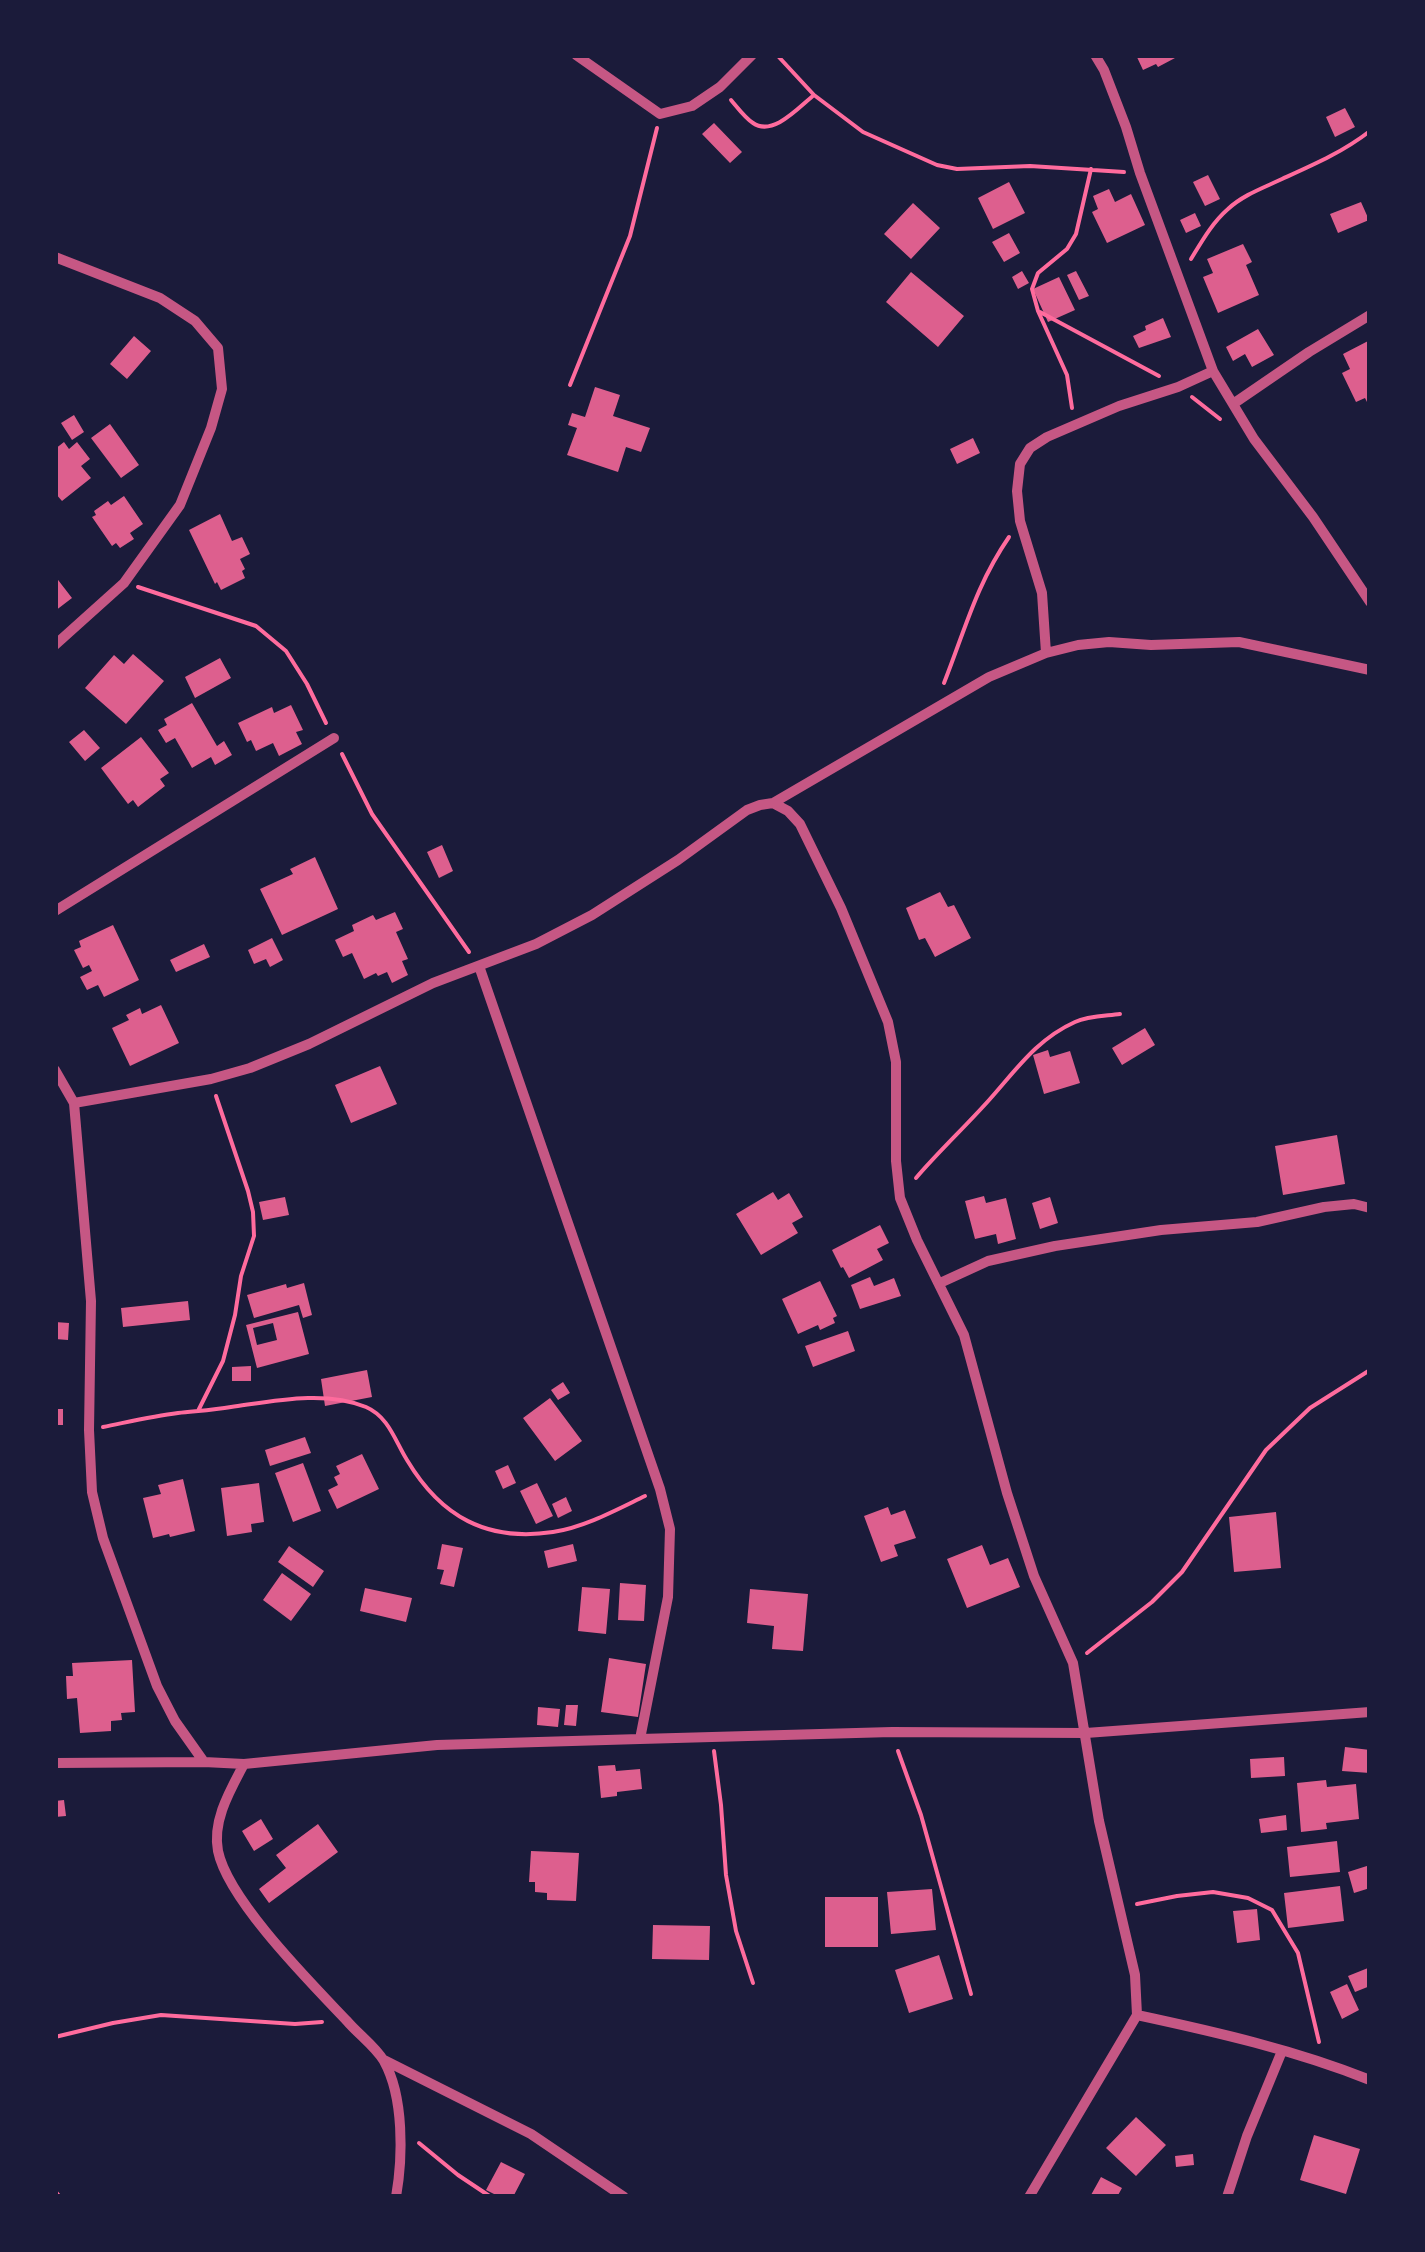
<!DOCTYPE html>
<html>
<head>
<meta charset="utf-8">
<style>
	body { margin:0 }
	#map { position:relative; width:1425px; height:2252px; overflow:hidden; background:#1b1b3a; font-family:Karla,sans-serif }
	canvas { display:block }
	.frame { position:absolute; inset:0; border:58px solid #1b1b3a; pointer-events:none }
</style>
</head>
<body>
<div id="map">
<canvas width="1425" height="2252"></canvas>
<div class="frame"></div>
</div>
<script>
const ctx = document.querySelector('canvas').getContext('2d');
ctx.lineJoin = 'round';
function fill(path, color) { ctx.fillStyle = color; ctx.fill(path, 'evenodd'); }
function trace(path, color, width, dash) { ctx.strokeStyle = color; ctx.lineWidth = width; ctx.lineCap = dash ? 'butt' : 'round'; ctx.setLineDash(dash || []); ctx.stroke(path); }
fill(new Path2D(`
	M 1136,55 L 1174,55 L 1175,58 L 1158,67 L 1156,64 L 1143,70 Z
	M 1345,108 L 1355,127 L 1335,137 L 1326,117 Z
	M 714,123 L 742,152 L 730,163 L 702,134 Z
	M 1208,175 L 1220,199 L 1205,206 L 1193,182 Z
	M 1009,182 L 1025,213 L 993,229 L 978,198 Z
	M 1109,189 L 1115,202 L 1131,194 L 1145,225 L 1107,243 L 1092,212 L 1098,209 L 1093,196 Z
	M 1361,202 L 1369,220 L 1338,233 L 1330,214 Z
	M 913,203 L 940,228 L 911,259 L 884,234 Z
	M 1195,213 L 1201,226 L 1186,233 L 1180,220 Z
	M 1009,233 L 1020,253 L 1004,262 L 992,242 Z
	M 1243,244 L 1252,262 L 1246,265 L 1259,295 L 1218,313 L 1203,277 L 1213,273 L 1207,259 Z
	M 1022,271 L 1029,283 L 1018,289 L 1012,277 Z
	M 1076,271 L 1089,296 L 1079,300 L 1067,275 Z
	M 911,272 L 964,316 L 938,347 L 886,302 Z
	M 1059,277 L 1075,310 L 1048,322 L 1033,289 Z
	M 1163,318 L 1171,337 L 1139,348 L 1133,336 L 1146,330 L 1145,326 Z
	M 1258,329 L 1274,355 L 1252,367 L 1245,354 L 1233,361 L 1226,347 Z
	M 134,336 L 151,351 L 127,379 L 110,364 Z
	M 1370,340 L 1370,400 L 1367,402 L 1365,398 L 1356,402 L 1342,373 L 1350,369 L 1343,354 Z
	M 595,387 L 620,395 L 613,416 L 650,428 L 641,452 L 626,447 L 618,472 L 567,455 L 577,428 L 568,425 L 572,413 L 585,417 Z
	M 74,415 L 84,432 L 72,440 L 61,423 Z
	M 110,424 L 139,465 L 121,478 L 91,438 Z
	M 973,438 L 980,453 L 957,464 L 950,449 Z
	M 64,442 L 69,449 L 77,442 L 90,459 L 81,466 L 91,478 L 62,501 L 55,493 L 55,449 Z
	M 124,496 L 143,524 L 130,533 L 134,539 L 120,548 L 116,543 L 112,546 L 92,517 L 96,515 L 94,511 L 108,501 L 111,505 Z
	M 220,514 L 232,541 L 242,537 L 250,554 L 240,559 L 245,569 L 242,571 L 245,578 L 221,590 L 217,582 L 215,584 L 189,530 Z
	M 55,576 L 72,598 L 55,611 Z
	M 133,654 L 164,681 L 126,724 L 85,688 L 114,655 L 124,664 Z
	M 220,658 L 231,678 L 195,698 L 185,677 Z
	M 192,703 L 217,746 L 224,741 L 232,755 L 215,765 L 211,757 L 192,768 L 175,738 L 166,743 L 158,730 L 167,725 L 164,719 Z
	M 291,705 L 303,730 L 296,732 L 302,744 L 279,756 L 273,743 L 256,751 L 251,740 L 247,742 L 238,723 L 272,707 L 274,713 Z
	M 84,730 L 100,748 L 85,761 L 69,742 Z
	M 141,737 L 169,773 L 160,779 L 165,786 L 138,807 L 133,800 L 128,804 L 101,768 Z
	M 442,845 L 453,871 L 439,878 L 427,852 Z
	M 315,857 L 338,909 L 282,935 L 260,889 L 293,874 L 290,869 Z
	M 940,892 L 948,907 L 954,905 L 971,938 L 935,957 L 925,938 L 919,940 L 906,908 Z
	M 395,912 L 403,929 L 396,932 L 408,959 L 402,961 L 408,975 L 392,983 L 387,972 L 378,976 L 376,973 L 364,979 L 352,953 L 343,957 L 335,940 L 354,931 L 352,925 L 373,915 L 376,920 Z
	M 113,925 L 139,980 L 104,997 L 98,985 L 87,990 L 80,977 L 92,971 L 89,965 L 83,968 L 74,950 L 81,947 L 79,941 Z
	M 272,938 L 283,960 L 270,967 L 266,959 L 254,964 L 248,950 Z
	M 204,944 L 210,957 L 176,972 L 170,960 Z
	M 161,1005 L 179,1043 L 130,1066 L 112,1028 L 129,1020 L 126,1015 L 140,1008 L 142,1014 Z
	M 1145,1028 L 1155,1045 L 1122,1065 L 1112,1048 Z
	M 1048,1050 L 1050,1057 L 1070,1051 L 1080,1083 L 1044,1094 L 1033,1055 Z
	M 380,1066 L 397,1104 L 351,1123 L 335,1085 Z
	M 1337,1135 L 1345,1184 L 1283,1195 L 1275,1146 Z
	M 773,1192 L 778,1200 L 789,1193 L 803,1217 L 792,1223 L 798,1233 L 761,1255 L 736,1214 Z
	M 984,1196 L 986,1203 L 1006,1198 L 1016,1239 L 998,1244 L 996,1234 L 975,1239 L 965,1201 Z
	M 285,1197 L 289,1215 L 263,1220 L 259,1202 Z
	M 1050,1197 L 1058,1223 L 1040,1229 L 1032,1203 Z
	M 880,1225 L 889,1243 L 877,1249 L 883,1260 L 849,1278 L 843,1267 L 841,1268 L 832,1250 Z
	M 870,1277 L 874,1286 L 894,1278 L 901,1296 L 860,1309 L 851,1285 Z
	M 820,1281 L 837,1316 L 833,1318 L 835,1323 L 820,1330 L 818,1325 L 798,1334 L 782,1299 Z
	M 304,1283 L 312,1315 L 303,1318 L 299,1305 L 254,1318 L 247,1295 L 286,1284 L 287,1288 Z
	M 188,1301 L 190,1320 L 123,1327 L 121,1308 Z
	M 298,1312 L 309,1354 L 257,1368 L 246,1325 ZM 273,1323 L 277,1340 L 257,1345 L 253,1328 Z
	M 55,1322 L 69,1323 L 68,1340 L 55,1339 Z
	M 848,1331 L 855,1351 L 813,1367 L 805,1346 Z
	M 251,1366 L 251,1381 L 232,1381 L 232,1367 Z
	M 367,1370 L 372,1397 L 325,1406 L 321,1379 Z
	M 563,1382 L 570,1393 L 558,1400 L 551,1390 Z
	M 550,1398 L 582,1441 L 555,1461 L 523,1418 Z
	M 55,1409 L 63,1409 L 63,1425 L 55,1425 Z
	M 305,1437 L 311,1453 L 270,1466 L 265,1450 Z
	M 362,1454 L 379,1489 L 337,1509 L 328,1490 L 338,1485 L 334,1477 L 340,1474 L 336,1466 Z
	M 303,1463 L 321,1511 L 293,1522 L 275,1473 Z
	M 508,1465 L 516,1483 L 503,1489 L 495,1471 Z
	M 183,1479 L 195,1531 L 170,1537 L 169,1534 L 153,1538 L 143,1498 L 161,1494 L 158,1485 Z
	M 259,1483 L 264,1522 L 251,1524 L 252,1532 L 227,1536 L 221,1488 Z
	M 537,1483 L 553,1516 L 536,1524 L 520,1491 Z
	M 566,1497 L 572,1511 L 558,1518 L 552,1504 Z
	M 888,1507 L 891,1515 L 905,1510 L 916,1538 L 894,1545 L 898,1556 L 881,1562 L 864,1516 Z
	M 1276,1512 L 1281,1568 L 1234,1572 L 1229,1517 Z
	M 442,1544 L 463,1548 L 454,1587 L 440,1584 L 444,1570 L 437,1569 Z
	M 573,1544 L 577,1561 L 548,1568 L 544,1551 Z
	M 982,1545 L 990,1565 L 1008,1558 L 1020,1587 L 967,1608 L 947,1559 Z
	M 289,1546 L 324,1571 L 313,1587 L 278,1562 Z
	M 282,1573 L 311,1594 L 291,1621 L 263,1600 Z
	M 620,1583 L 646,1585 L 644,1621 L 618,1620 Z
	M 582,1587 L 610,1589 L 606,1634 L 578,1631 Z
	M 365,1588 L 412,1598 L 406,1622 L 360,1611 Z
	M 750,1589 L 808,1594 L 803,1651 L 772,1649 L 774,1626 L 747,1623 Z
	M 609,1658 L 646,1664 L 638,1717 L 601,1712 Z
	M 132,1660 L 135,1712 L 121,1713 L 122,1720 L 111,1721 L 111,1731 L 80,1733 L 77,1698 L 67,1699 L 66,1676 L 73,1676 L 72,1663 Z
	M 566,1705 L 578,1705 L 576,1726 L 564,1725 Z
	M 538,1707 L 560,1709 L 558,1727 L 537,1725 Z
	M 1345,1747 L 1370,1750 L 1370,1773 L 1342,1771 Z
	M 1284,1757 L 1285,1776 L 1251,1778 L 1250,1759 Z
	M 615,1765 L 616,1771 L 640,1769 L 642,1789 L 617,1792 L 617,1796 L 601,1798 L 598,1766 Z
	M 1326,1780 L 1327,1787 L 1356,1784 L 1359,1819 L 1326,1823 L 1327,1829 L 1301,1832 L 1297,1783 Z
	M 64,1800 L 66,1816 L 55,1817 L 55,1801 Z
	M 1286,1815 L 1287,1830 L 1261,1833 L 1259,1819 Z
	M 261,1819 L 273,1839 L 254,1851 L 242,1831 Z
	M 318,1824 L 338,1852 L 269,1903 L 259,1889 L 286,1868 L 276,1855 Z
	M 1337,1841 L 1340,1872 L 1290,1877 L 1287,1847 Z
	M 531,1851 L 579,1853 L 576,1901 L 547,1900 L 547,1893 L 535,1892 L 535,1882 L 529,1882 Z
	M 1370,1865 L 1370,1888 L 1354,1893 L 1348,1872 Z
	M 1340,1886 L 1344,1921 L 1288,1928 L 1284,1893 Z
	M 932,1889 L 936,1930 L 891,1934 L 887,1892 Z
	M 825,1897 L 878,1897 L 878,1947 L 825,1947 Z
	M 1257,1909 L 1260,1940 L 1237,1943 L 1233,1911 Z
	M 653,1925 L 710,1926 L 709,1960 L 652,1959 Z
	M 939,1955 L 953,1999 L 909,2013 L 895,1970 Z
	M 1368,1968 L 1370,1986 L 1355,1992 L 1348,1976 Z
	M 1347,1984 L 1359,2010 L 1342,2019 L 1330,1992 Z
	M 1136,2117 L 1166,2145 L 1136,2176 L 1106,2148 Z
	M 1314,2135 L 1360,2149 L 1346,2194 L 1300,2180 Z
	M 1193,2154 L 1194,2165 L 1176,2167 L 1175,2156 Z
	M 501,2162 L 525,2174 L 513,2197 L 500,2197 L 486,2190 Z
	M 1101,2177 L 1122,2188 L 1117,2197 L 1091,2195 Z`), '#dd5f8e');
trace(new Path2D(`
	M 777,55 L 814,95 L 863,132 L 937,165 L 957,169 L 1030,166 L 1124,172
	M 731,100 C 737,107 745,118 753,123 C 773,137 799,107 814,95
	M 1191,259 C 1202,241 1212,223 1228,209 C 1243,195 1263,188 1282,179 C 1313,165 1343,152 1370,131
	M 1040,312 L 1159,376
	M 570,385 L 630,236 L 657,128
	M 1192,397 L 1220,419
	M 1072,408 L 1067,375 L 1038,311 L 1032,289 L 1038,273 L 1067,249 L 1076,234 L 1091,169
	M 138,587 L 256,626 L 286,651 L 307,684 L 326,723
	M 944,683 C 965,630 976,585 1009,537
	M 342,754 L 372,814 L 469,952
	M 916,1178 C 939,1151 966,1126 990,1099 C 1016,1070 1037,1039 1075,1022 C 1088,1016 1106,1016 1120,1014
	M 198,1411 L 223,1361 L 235,1315 L 241,1276 L 254,1236 L 253,1212 L 248,1191 L 216,1096
	M 103,1427 C 128,1422 153,1416 178,1413 C 196,1411 214,1410 231,1407 C 274,1401 325,1390 366,1407 C 389,1417 395,1441 407,1460 C 441,1517 487,1542 553,1532 C 585,1527 616,1510 645,1496
	M 1087,1653 L 1152,1602 L 1182,1572 L 1266,1450 L 1310,1408 L 1370,1370
	M 714,1751 L 721,1805 L 726,1875 L 736,1931 L 753,1983
	M 898,1751 L 921,1815 L 971,1994
	M 1137,1904 L 1177,1896 L 1213,1892 L 1248,1898 L 1272,1910 L 1298,1953 L 1319,2042
	M 55,2037 L 113,2023 L 161,2015 L 295,2024 L 322,2022
	M 419,2143 L 458,2175 L 491,2197
	M 55,2191 L 60,2197`), '#ff6b9d', 4);
trace(new Path2D(`
	M 576,55 L 660,114 L 692,106 L 720,87 L 752,55
	M 1095,55 L 1104,70 L 1126,127 L 1140,173 L 1213,371 L 1254,439 L 1313,517 L 1370,602
	M 55,257 L 160,298 L 195,321 L 218,348 L 222,389 L 211,428 L 180,505 L 124,583 L 55,645
	M 1233,404 L 1309,352 L 1370,315
	M 1046,653 L 1042,593 L 1020,521 L 1017,491 L 1020,464 L 1030,448 L 1047,437 L 1119,406 L 1178,387 L 1213,371
	M 773,803 L 989,677 L 1046,653 L 1078,645 L 1109,642 L 1151,645 L 1239,642 L 1370,670
	M 55,911 L 334,738
	M 479,966 L 660,1489 L 670,1529 L 668,1597 L 640,1739
	M 55,1070 L 74,1103 L 91,1301 L 89,1430 L 92,1492 L 103,1538 L 157,1686 L 175,1721 L 204,1762
	M 74,1103 L 211,1079 L 250,1068 L 309,1044 L 433,983 L 536,944 L 592,915 L 678,860 L 747,810 L 760,805 L 773,803 L 788,811 L 800,824 L 841,908 L 888,1022 L 896,1062 L 896,1161 L 900,1198 L 917,1240 L 964,1335 L 1007,1493 L 1034,1576 L 1073,1663 L 1099,1821 L 1135,1975 L 1137,2015 L 1029,2197
	M 940,1283 L 988,1261 L 1055,1246 L 1161,1230 L 1257,1222 L 1324,1207 L 1354,1204 L 1370,1208
	M 55,1763 L 204,1762 L 244,1764 L 437,1745 L 640,1739 L 892,1732 L 1086,1733 L 1370,1712
	M 244,1764 C 231,1789 212,1820 218,1851 C 228,1900 311,1983 347,2021 C 358,2034 375,2046 384,2061 C 404,2097 403,2157 396,2197
	M 1137,2015 C 1216,2032 1295,2050 1370,2080
	M 384,2060 L 531,2134 L 624,2197
	M 1227,2197 L 1247,2136 L 1282,2051`), '#c65784', 10);
</script>
</body>
</html>
